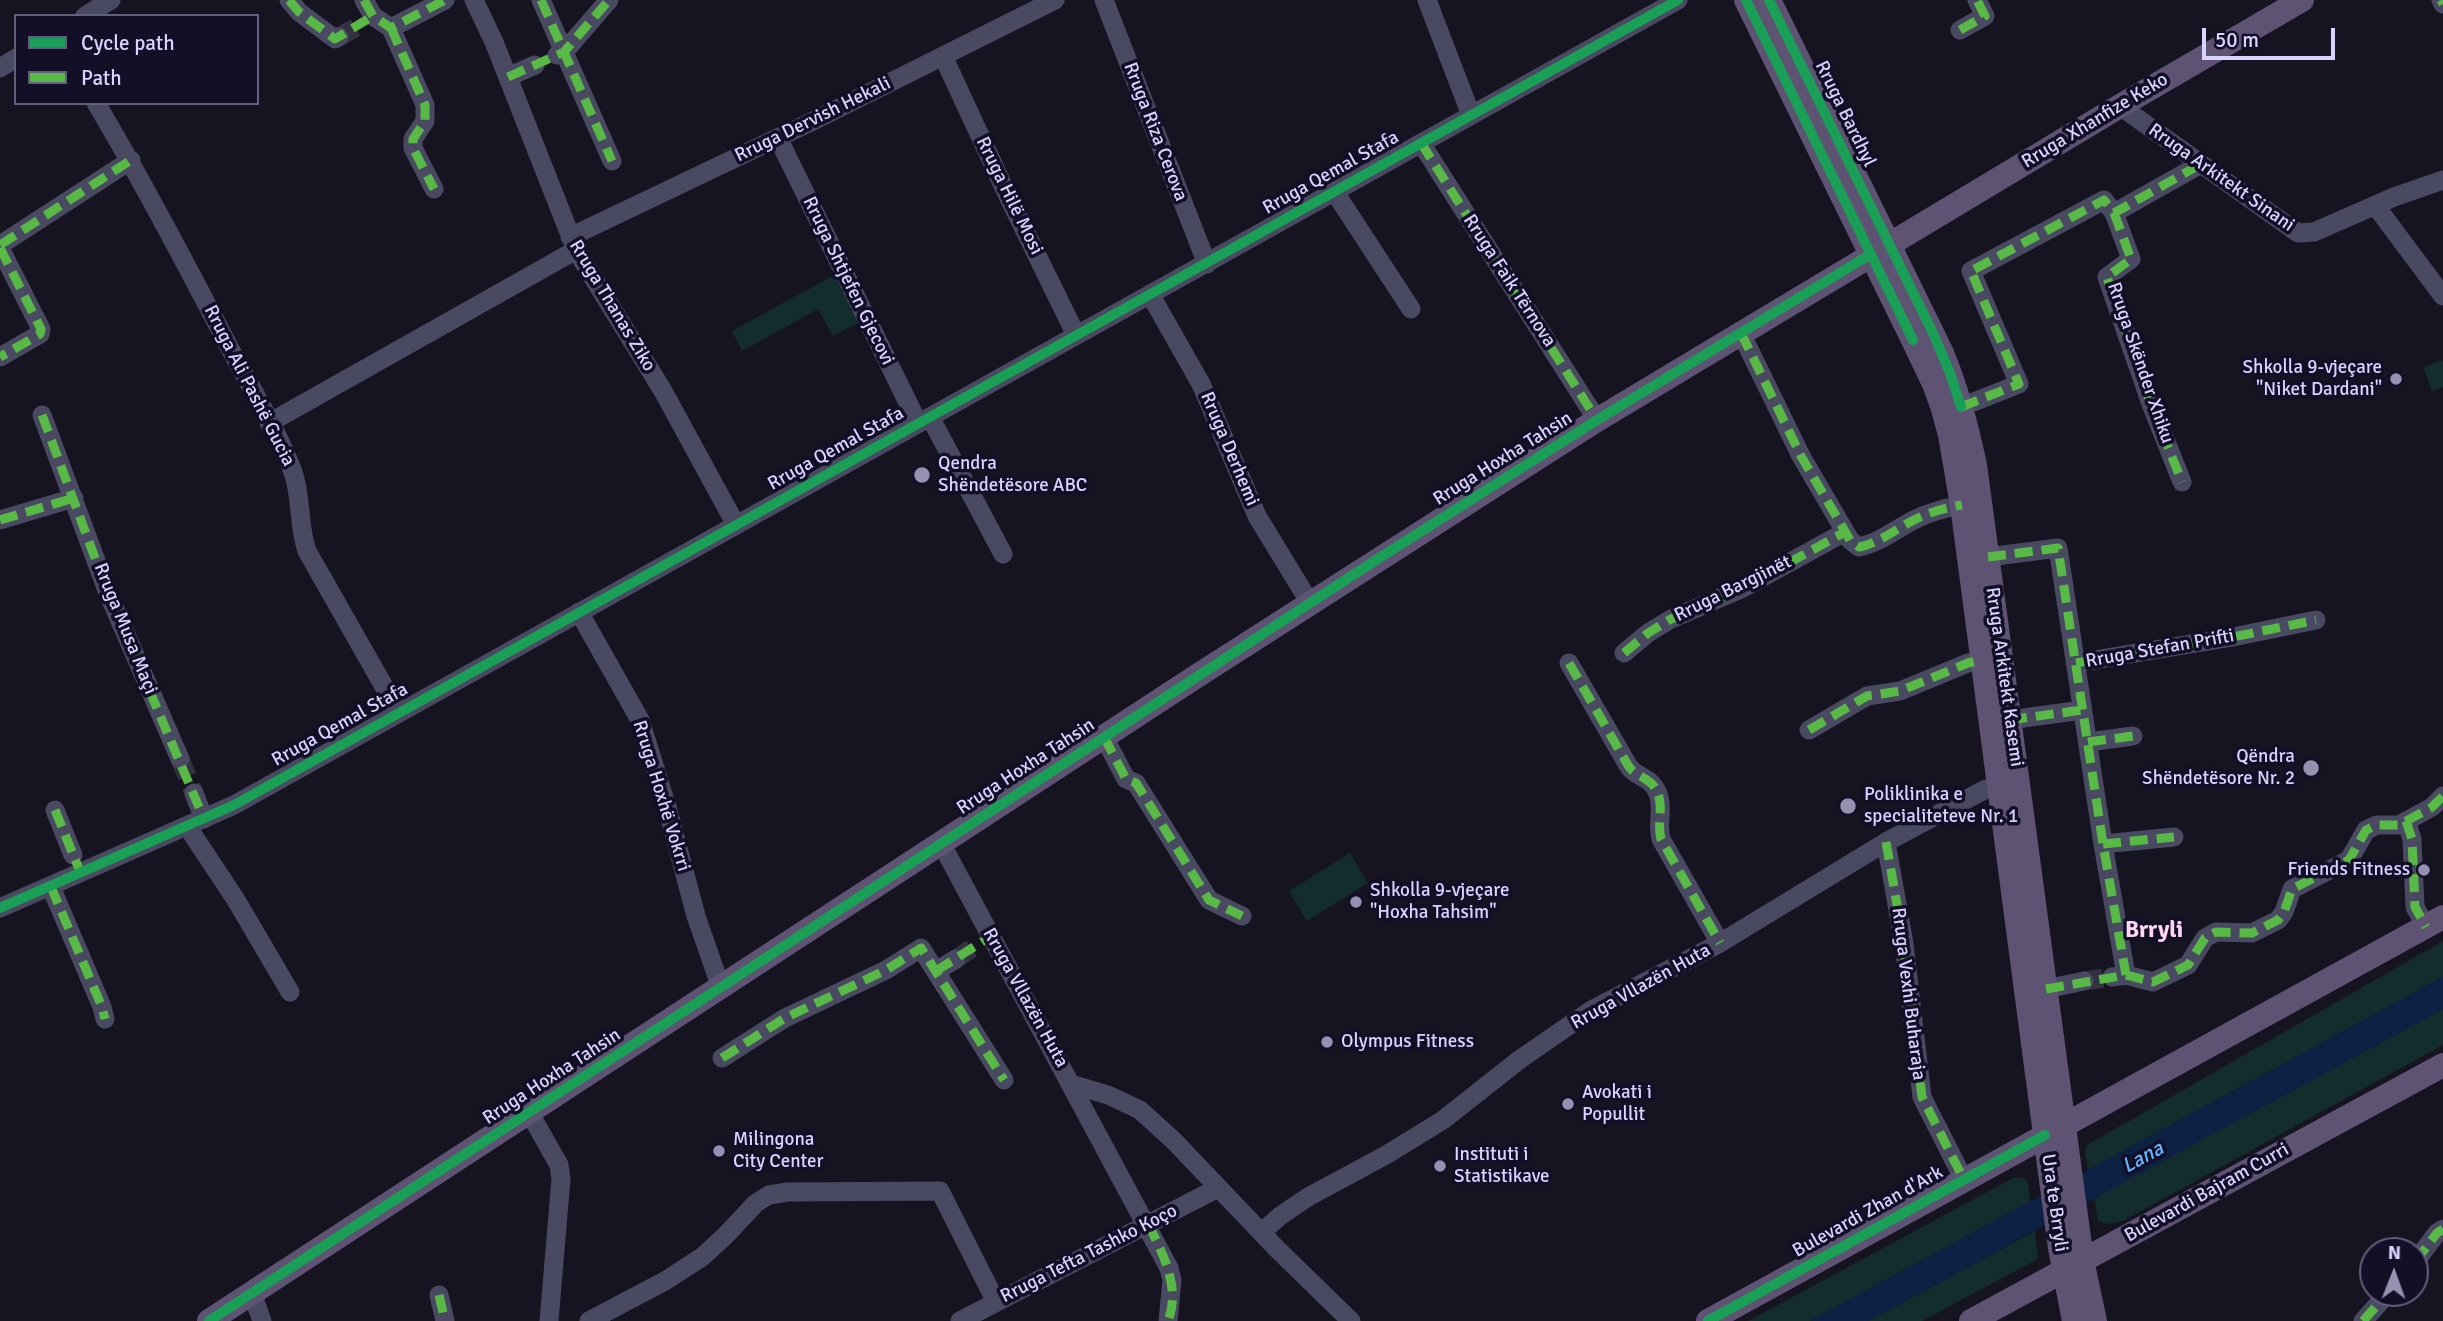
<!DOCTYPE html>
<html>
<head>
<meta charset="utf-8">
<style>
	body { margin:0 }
	#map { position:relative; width:2443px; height:1321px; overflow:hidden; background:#161421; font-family:Signika,sans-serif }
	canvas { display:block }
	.legend { position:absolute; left:14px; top:14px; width:245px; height:91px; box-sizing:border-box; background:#130f26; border:2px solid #625e7d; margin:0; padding:9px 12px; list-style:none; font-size:21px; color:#d9d4ff }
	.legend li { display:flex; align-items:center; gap:14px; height:35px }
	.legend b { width:35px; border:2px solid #625e7d }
	.north { position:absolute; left:2359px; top:1237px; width:70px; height:70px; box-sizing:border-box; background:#130f26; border:2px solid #625e7d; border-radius:50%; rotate:1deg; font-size:19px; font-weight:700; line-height:28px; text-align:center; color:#d9d4ff }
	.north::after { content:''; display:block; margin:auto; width:24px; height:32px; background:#9591b1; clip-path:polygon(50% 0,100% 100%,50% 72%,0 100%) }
	.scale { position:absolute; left:2202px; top:28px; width:133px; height:32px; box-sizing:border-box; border:4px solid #d9d4ff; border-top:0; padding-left:9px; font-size:21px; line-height:24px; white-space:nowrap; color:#d9d4ff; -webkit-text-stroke:5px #130f26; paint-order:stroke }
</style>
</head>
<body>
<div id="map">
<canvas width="2443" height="1321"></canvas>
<ul class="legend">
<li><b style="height:9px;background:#1a9f57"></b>Cycle path</li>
<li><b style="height:9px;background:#58b947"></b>Path</li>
</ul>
<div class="north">N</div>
<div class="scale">50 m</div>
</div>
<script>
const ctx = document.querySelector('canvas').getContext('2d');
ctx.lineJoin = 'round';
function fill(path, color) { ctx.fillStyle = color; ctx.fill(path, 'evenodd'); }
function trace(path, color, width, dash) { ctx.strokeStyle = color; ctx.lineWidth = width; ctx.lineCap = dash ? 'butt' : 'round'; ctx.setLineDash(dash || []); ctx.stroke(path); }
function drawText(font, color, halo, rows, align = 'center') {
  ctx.font = font + ' Signika,sans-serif'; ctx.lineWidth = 7; ctx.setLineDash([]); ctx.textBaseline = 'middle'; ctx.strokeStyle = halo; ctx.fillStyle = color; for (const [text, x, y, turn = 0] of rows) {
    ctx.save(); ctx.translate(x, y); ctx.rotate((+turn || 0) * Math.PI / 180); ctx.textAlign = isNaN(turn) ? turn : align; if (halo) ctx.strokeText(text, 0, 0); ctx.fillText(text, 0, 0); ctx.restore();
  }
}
fill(new Path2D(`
	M 836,274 L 859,322 L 833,336 L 818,309 L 742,351 L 732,331 Z
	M 2443,360 L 2443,387 L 2432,391 L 2423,367 Z
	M 1350,853 L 1368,883 L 1307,921 L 1289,891 Z
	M 2443,941 L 2443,977 L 2088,1170 L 2085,1152 L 2087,1145 Z
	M 2443,1009 L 2443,1045 L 2123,1221 L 2108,1224 L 2098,1221 L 2094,1197 Z
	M 2022,1177 L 2028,1183 L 2030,1202 L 1810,1321 L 1748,1321 L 2013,1178 Z
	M 2035,1231 L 2038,1259 L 1922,1321 L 1868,1321 Z`), '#132c2d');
fill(new Path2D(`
	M 2443,977 L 2443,1009 L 1868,1321 L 1810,1321 Z`), '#0d2144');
trace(new Path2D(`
	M 339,37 L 363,23
	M 180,759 L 194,793
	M 956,959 L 978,944
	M 2084,981 L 2112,977`), '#333142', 19, [19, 10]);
trace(new Path2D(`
	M 289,0 L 299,12 L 335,39 L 339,37
	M 364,0 L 373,16 L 391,28 L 445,0
	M 474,0 L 494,42 L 576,250 L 663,391 L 736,525
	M 541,0 L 612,161
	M 1104,0 L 1207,264
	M 1427,0 L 1471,115
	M 2441,0 L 2443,4
	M 85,16 L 111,0
	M 391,28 L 425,105 L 425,121 L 413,139 L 413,148 L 434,189
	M 1960,30 L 1985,16 L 1977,0
	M 557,55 L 564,52 L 609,0
	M 943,56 L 1006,192 L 1076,335
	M 0,68 L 16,58
	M 508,77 L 535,65
	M 96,103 C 143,182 185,262 227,343 C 249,385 277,429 293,472 C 302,498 298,526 307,551 L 399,713
	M 2120,106 L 2298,233 L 2314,232 L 2394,197 L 2443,180
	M 778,138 L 918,423
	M 1421,143 L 1597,420
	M 1334,191 L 1411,309
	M 2375,205 L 2443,296
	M 2114,213 L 2131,259 L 2107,277 L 2151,404 L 2182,482
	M 570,237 L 813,121 L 1055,0
	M 0,245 L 131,160
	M 0,248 L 41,329 L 40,334 L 0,357
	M 1150,294 L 1201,384 L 1257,516 L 1310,603
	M 1741,333 L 1801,456 L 1850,540 L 1859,547 C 1879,543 1896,529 1914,520 C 1929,512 1945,508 1962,505
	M 1961,407 L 2019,384 L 1971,271 L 2104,200 L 2114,213 L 2201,164
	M 42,415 L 108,593 L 180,759
	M 930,417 L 1003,554
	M 269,423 L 576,250
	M 0,520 L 74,498
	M 1988,557 L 2058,548 L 2103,844 L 2126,975
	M 579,612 L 640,720 L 667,807 L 696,916 L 721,988
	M 1624,653 L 1648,633 L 1671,619 L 1743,588 L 1845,532
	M 1569,663 L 1629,767 C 1635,775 1645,777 1652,784 C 1667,801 1656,820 1661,839 L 1720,943
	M 2076,663 L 2233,637 L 2316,620
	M 2009,720 L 2082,710
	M 1809,730 L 1867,696 L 1900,691 L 1968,663 L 1982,660
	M 1104,737 L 1126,779 L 1136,783 L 1209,900 L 1242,916
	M 2088,742 L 2133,736
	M 194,793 L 204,819
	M 55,810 L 73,855
	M 2406,821 L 2412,839 L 2415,907 L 2426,927
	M 187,826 L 236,900 L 290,992
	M 1886,842 L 1904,944 L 1922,1097 L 1964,1180
	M 941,843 L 1169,1268 L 1172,1280 L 1168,1321
	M 2103,844 L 2174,837
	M 51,887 L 102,1007 L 105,1019
	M 0,908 L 234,805 L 1678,0
	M 936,971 L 956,959
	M 2112,977 L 2126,975 L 2153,982 L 2188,965 L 2205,938 L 2216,932 L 2252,933 L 2278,920 L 2284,912 L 2292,889 L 2349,860 L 2366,830 L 2377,825 L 2399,825 L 2432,807 L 2443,796
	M 2046,989 L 2084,981
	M 722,1058 L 785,1018 L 886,970 L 921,948 L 1004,1080
	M 1071,1084 L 1108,1095 L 1140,1110 L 1174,1141 L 1277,1249 L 1351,1321
	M 529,1112 L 559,1165 L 561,1179 L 549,1321
	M 1262,1232 L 1280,1216 L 1308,1197 L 1386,1155 L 1443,1120 L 1519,1060 L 1590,1011 L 1720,943 L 1886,842 L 1986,789 L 1999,786
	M 2415,1262 L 2437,1233 L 2443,1229
	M 252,1293 L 262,1321
	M 439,1295 L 445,1321
	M 589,1321 L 665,1281 L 702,1257 L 725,1236 L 756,1203 L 769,1195 L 788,1192 L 940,1191 L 996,1302
	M 960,1321 L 1218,1188
	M 2363,1321 L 2388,1293`), '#4a4962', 19);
trace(new Path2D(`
	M 1746,0 L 1913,340 L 1935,386 L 1943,409 L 1950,435 L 1962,505 L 2060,1248 L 2074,1321
	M 1769,0 L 1942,353 C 1957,389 1967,427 1975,465 L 2082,1260 L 2095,1321
	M 209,1321 L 1200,674 L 1597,420 L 2120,106 L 2302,0
	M 1708,1321 L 2443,917
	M 1971,1321 L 2443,1065`), '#5e5373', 24);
trace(new Path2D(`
	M 289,0 L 299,12 L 335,39 L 373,16
	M 364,0 L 373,16 L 391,28 L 445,0
	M 541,0 L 612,161
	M 2441,0 L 2443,4
	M 391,28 L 425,105 L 425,121 L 413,139 L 413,148 L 434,189
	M 1960,30 L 1985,16 L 1977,0
	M 508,77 L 564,52 L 609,0
	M 1421,143 L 1597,420
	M 2114,213 L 2131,259 L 2107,277 L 2151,404 L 2182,482
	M 0,245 L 131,160
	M 0,248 L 41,329 L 40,334 L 0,357
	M 1741,333 L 1801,456 L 1850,540 L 1859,547 C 1879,543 1896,529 1914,520 C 1929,512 1945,508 1962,505
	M 1961,407 L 2019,384 L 1971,271 L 2104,200 L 2114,213 L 2201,164
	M 42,415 L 108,593 L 204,819
	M 0,520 L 74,498
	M 1988,557 L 2058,548 L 2103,844 L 2126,975
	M 1624,653 L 1648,633 L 1671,619 L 1743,588 L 1845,532
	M 1569,663 L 1629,767 C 1635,775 1645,777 1652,784 C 1667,801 1656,820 1661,839 L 1720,943
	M 2076,663 L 2233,637 L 2316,620
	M 2009,720 L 2082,710
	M 1809,730 L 1867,696 L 1900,691 L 1968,663 L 1982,660
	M 1104,737 L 1126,779 L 1136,783 L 1209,900 L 1242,916
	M 2088,742 L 2133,736
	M 55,810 L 81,874
	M 2406,821 L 2412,839 L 2415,907 L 2426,927
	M 1886,842 L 1904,944 L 1922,1097 L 1964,1180
	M 2103,844 L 2174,837
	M 51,887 L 102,1007 L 105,1019
	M 936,971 L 991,936
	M 2046,989 L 2126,975 L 2153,982 L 2188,965 L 2205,938 L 2216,932 L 2252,933 L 2278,920 L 2284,912 L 2292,889 L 2349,860 L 2366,830 L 2377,825 L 2399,825 L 2432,807 L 2443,796
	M 722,1058 L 785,1018 L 886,970 L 921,948 L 1004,1080
	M 1148,1224 C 1163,1254 1181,1287 1168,1321
	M 2415,1262 L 2437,1233 L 2443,1229
	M 439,1295 L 445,1321
	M 2363,1321 L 2388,1293`), '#58b947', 9, [18, 9]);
trace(new Path2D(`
	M 1746,0 L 1913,340
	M 1769,0 L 1932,331 L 1950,373 L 1961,407
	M 0,908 L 234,805 L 1678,0
	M 209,1321 L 1376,560 L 1597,420 L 1871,254
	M 1708,1321 L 2045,1135`), '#1a9f57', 10);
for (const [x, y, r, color] of [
	[2396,379,7,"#9591b1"],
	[922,475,9,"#9591b1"],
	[2311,768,9,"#9591b1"],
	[1848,806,9,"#9591b1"],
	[2424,870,7,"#9591b1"],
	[1356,902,7,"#9591b1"],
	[1327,1042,7,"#9591b1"],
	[1568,1104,7,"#9591b1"],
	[719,1151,7,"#9591b1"],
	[1440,1166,7,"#9591b1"]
]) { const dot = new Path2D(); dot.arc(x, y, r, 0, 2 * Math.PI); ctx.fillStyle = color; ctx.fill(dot); trace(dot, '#130f26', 2.5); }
drawText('19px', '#d9d4ff', '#130f26', [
	["Rruga Bardhyl",1845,114,64],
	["Rruga Dervish Hekali",813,120,-26],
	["Rruga Xhanfize Keko",2095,121,-31],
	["Rruga Riza Cerova",1155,132,69],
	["Rruga Qemal Stafa",1331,173,-29],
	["Rruga Arkitekt Sinani",2221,178,35],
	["Rruga Hilë Mosi",1009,196,64],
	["Rruga Shtjefen Gjecovi",848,281,64],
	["Rruga Faik Tërnova",1509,281,57],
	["Rruga Thanas Ziko",612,306,59],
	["Rruga Skënder Xhiku",2140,363,71],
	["Rruga Ali Pashë Gucia",249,386,63],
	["Rruga Qemal Stafa",836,449,-29],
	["Rruga Derhemi",1229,449,67],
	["Rruga Hoxha Tahsin",1503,459,-32],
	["Rruga Bargjinët",1733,589,-26],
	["Rruga Musa Maçi",125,629,68],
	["Rruga Stefan Prifti",2160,649,-10],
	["Rruga Arkitekt Kasemi",2004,677,82],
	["Rruga Qemal Stafa",340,725,-29],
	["Rruga Hoxha Tahsin",1026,767,-33],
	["Rruga Hoxhë Vokrri",661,796,73],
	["Rruga Vllazën Huta",1641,987,-29],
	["Rruga Vexhi Buharaja",1908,994,83],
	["Rruga Vllazën Huta",1025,998,61],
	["Rruga Hoxha Tahsin",552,1077,-33],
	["Bulevardi Bajram Curri",2207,1193,-29],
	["Ura te Brryli",2054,1203,82],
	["Bulevardi Zhan d'Ark",1868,1212,-29],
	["Rruga Tefta Tashko Koço",1089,1254,-27]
]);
drawText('19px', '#d9d4ff', '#130f26', [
	["Shkolla 9-vjeçare",2382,368,"right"],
	["\"Niket Dardani\"",2382,390,"right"],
	["Qendra",938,464],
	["Shëndetësore ABC",938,486],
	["Qëndra",2295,757,"right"],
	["Shëndetësore Nr. 2",2295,779,"right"],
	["Poliklinika e",1864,795],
	["specialiteteve Nr. 1",1864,817],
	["Friends Fitness",2410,870,"right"],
	["Shkolla 9-vjeçare",1370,891],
	["\"Hoxha Tahsim\"",1370,913],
	["Olympus Fitness",1341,1042],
	["Avokati i",1582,1093],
	["Popullit",1582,1115],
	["Milingona",733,1140],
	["City Center",733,1162],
	["Instituti i",1454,1155],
	["Statistikave",1454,1177]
], 'left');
drawText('italic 21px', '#62b6ff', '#130f26', [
	["Lana",2143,1158,-29]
]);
drawText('bold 23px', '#ffd6f0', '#130f26', [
	["Brryli",2154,931]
]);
</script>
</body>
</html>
